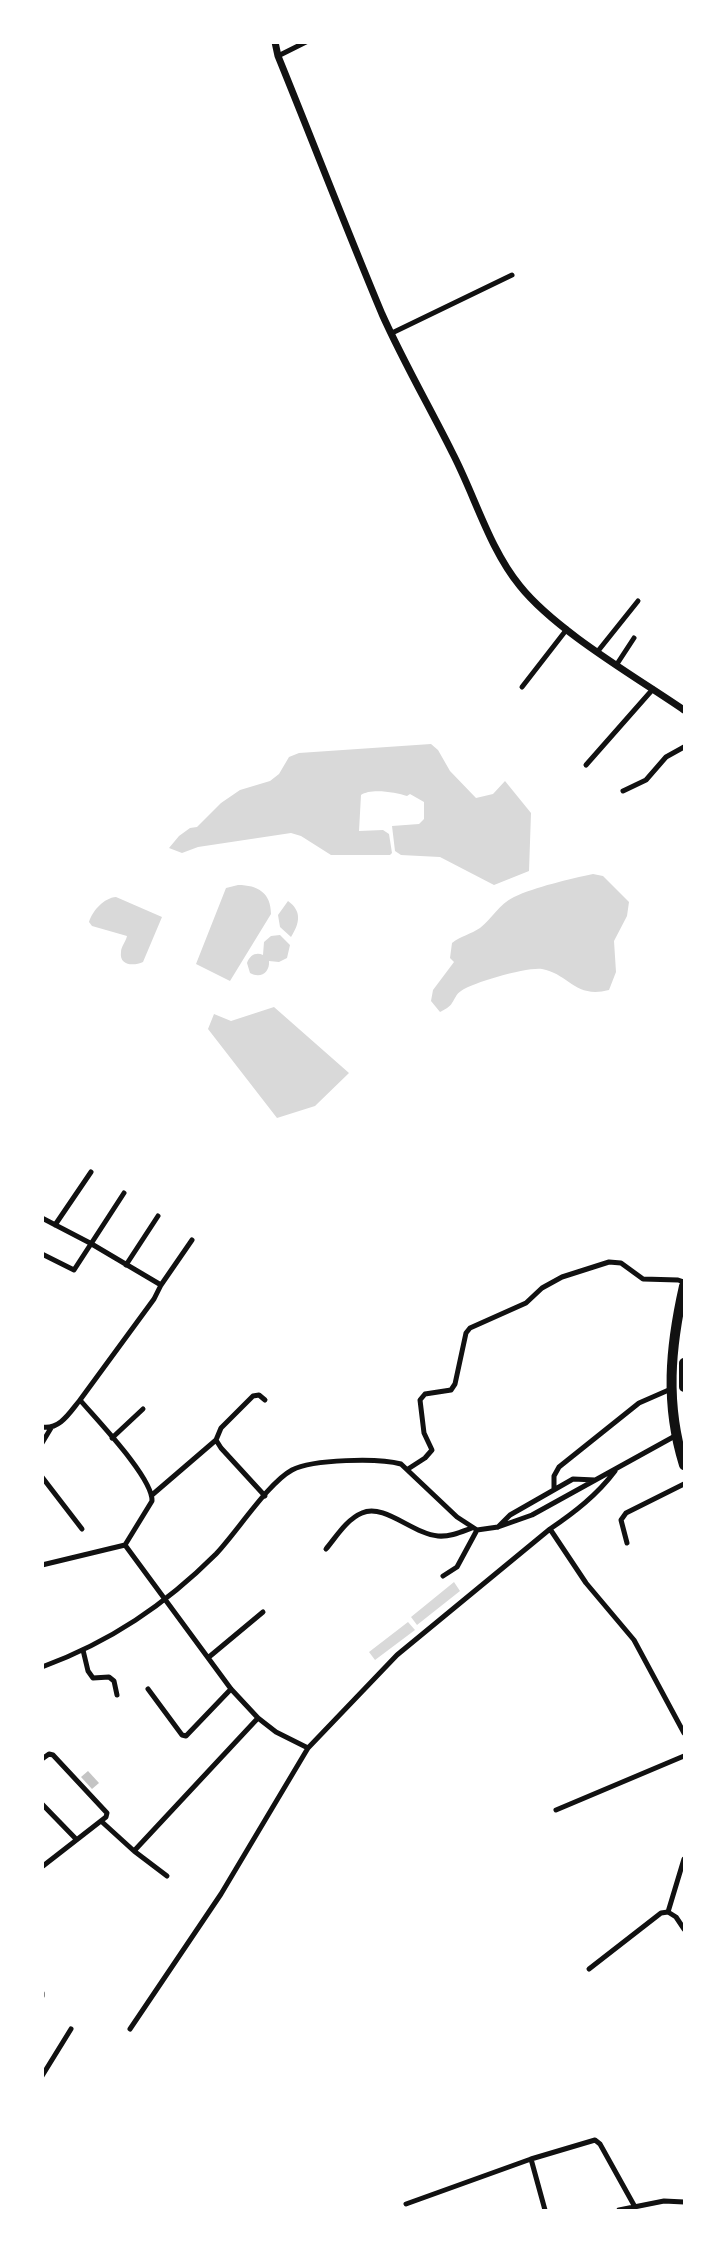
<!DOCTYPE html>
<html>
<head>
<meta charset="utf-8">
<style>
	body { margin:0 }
	#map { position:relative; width:727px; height:2253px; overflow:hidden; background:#fff; font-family:Montserrat,sans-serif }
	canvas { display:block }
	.frame { position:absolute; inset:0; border:44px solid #fff; pointer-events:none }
</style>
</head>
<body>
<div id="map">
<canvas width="727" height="2253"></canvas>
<div class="frame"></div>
</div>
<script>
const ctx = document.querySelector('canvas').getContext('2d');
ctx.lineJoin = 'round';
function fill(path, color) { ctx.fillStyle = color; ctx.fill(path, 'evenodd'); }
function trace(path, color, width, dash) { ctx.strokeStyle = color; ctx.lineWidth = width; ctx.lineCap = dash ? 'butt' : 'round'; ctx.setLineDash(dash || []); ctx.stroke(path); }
fill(new Path2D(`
	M 431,744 L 438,750 L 450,771 L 476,798 L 493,794 L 505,781 L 531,813 L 529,871 L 494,885 L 440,857 L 401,855 L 395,851 L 392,826 L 419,824 L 424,819 L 424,802 L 410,794 L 407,796 C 396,792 370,788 361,795 L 359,831 L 383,830 L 389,834 L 392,853 L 390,855 L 331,855 L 301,836 L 291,833 L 198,847 L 182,853 L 169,848 L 179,836 L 190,828 L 197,827 L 221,803 L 240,790 L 270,781 L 279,774 L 289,757 L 299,753 Z
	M 593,874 L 603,876 L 629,902 L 627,916 L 614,941 L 616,972 L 609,990 C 575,999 569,974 542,969 C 527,967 474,982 461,991 C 456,994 455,999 452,1003 C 450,1007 444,1010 440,1012 L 431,1001 L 433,990 L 454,962 L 450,958 L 452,943 C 461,936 471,934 480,928 C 492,919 499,904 514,897 C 535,887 570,879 593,874 Z
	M 238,885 C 258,885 271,893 271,914 L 230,981 L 196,964 L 226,888 Z
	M 116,897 L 162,917 L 143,962 C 134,966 119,966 121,952 C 121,947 126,941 127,936 L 92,926 L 89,922 C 93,910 104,898 116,897 Z
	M 288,901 C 302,911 300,923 291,937 L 280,927 L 278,915 Z
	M 280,935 L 290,945 L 287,958 L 279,962 L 269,961 C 270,972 261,979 250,973 L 247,963 C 250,955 256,952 263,955 L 264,942 L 271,936 Z
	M 274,1007 L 349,1073 L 315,1106 L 277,1118 L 208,1029 L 214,1014 L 231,1021 Z
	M 454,1582 L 460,1591 L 417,1625 L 411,1617 Z
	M 408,1622 L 415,1630 L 375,1660 L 369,1652 Z`), '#d9d9d9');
fill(new Path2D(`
	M 88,1771 L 99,1783 L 92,1789 L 81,1777 Z`), '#c4c4c4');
trace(new Path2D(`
	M 278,56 L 306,42
	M 392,333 L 512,275
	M 598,651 L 638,601
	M 617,664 L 634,638
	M 522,687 L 567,629
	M 586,765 L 653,689
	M 623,791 L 646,780 L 666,757 L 684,747
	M 42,1218 L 90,1243 L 161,1285 L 154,1299 L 80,1400
	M 55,1225 L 91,1172
	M 42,1254 L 74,1270 L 124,1193
	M 126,1265 L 158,1216
	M 161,1285 L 192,1240
	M 42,1427 C 60,1430 70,1412 80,1400 C 97,1420 153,1478 152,1501 L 125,1545 L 231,1689 L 258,1718 L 276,1732 L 308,1748
	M 112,1438 L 143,1409
	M 42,1443 L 51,1428
	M 408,1469 L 425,1458 L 432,1450 L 424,1433 L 420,1400 L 425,1394 L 451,1390 L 455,1384 L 466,1333 L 470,1328 L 526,1303 L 542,1288 L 562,1277 L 609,1262 L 621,1263 L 643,1279 L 678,1280 L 684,1282
	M 42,1477 L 82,1529
	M 554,1489 L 554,1476 L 559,1467 L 639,1403 L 671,1389
	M 152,1495 L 216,1440
	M 265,1496 L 221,1448 L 216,1440 L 221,1428 L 253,1396 L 259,1395 L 265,1400
	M 498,1527 L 510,1515 L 573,1479 L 595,1480
	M 550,1529 L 586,1583 L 634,1640 L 684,1733
	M 627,1543 L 621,1520 L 626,1513 L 684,1484
	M 326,1549 C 336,1537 347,1519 362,1513 C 384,1503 413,1534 438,1536 C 450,1537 461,1532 472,1528
	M 42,1565 L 125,1545
	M 443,1576 L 457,1567 L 477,1530
	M 83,1650 L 88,1671 L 93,1678 L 109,1677 L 114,1681 L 117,1695
	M 209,1657 L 263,1612
	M 42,1667 C 110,1642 165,1605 216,1554 C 237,1532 268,1483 292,1470 C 313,1459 379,1458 401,1464 L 457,1517 L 477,1530 L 498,1527 L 532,1515 L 675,1436
	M 148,1689 L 182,1735 L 186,1736 L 231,1689
	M 42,1759 L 49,1754 L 53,1755 L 107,1813 L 106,1817 L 43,1866
	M 42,1804 L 76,1839
	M 556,1810 L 684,1756
	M 101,1821 L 134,1851 L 258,1718
	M 134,1851 L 167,1876
	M 668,1912 L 684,1859
	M 589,1969 L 661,1913 L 668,1912 L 676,1917 L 684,1929
	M 42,1993 L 42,1996
	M 130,2029 L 221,1894 L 308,1748 L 397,1655 L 550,1529 C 575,1512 597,1495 615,1471
	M 42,2076 L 71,2029
	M 531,2159 L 545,2210
	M 406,2204 L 531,2159 L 595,2140 L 600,2144 L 635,2207
	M 619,2210 L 664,2201 L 684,2202`), '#111', 5);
trace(new Path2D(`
	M 275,42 L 278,56 C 313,142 346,228 382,314 C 403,361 429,406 452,452 C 475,496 489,548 520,586 C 556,631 636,677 684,710`), '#111', 7);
trace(new Path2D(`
	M 684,1286 C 670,1348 665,1404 684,1465
	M 684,1363 L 684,1387`), '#111', 10);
</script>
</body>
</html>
